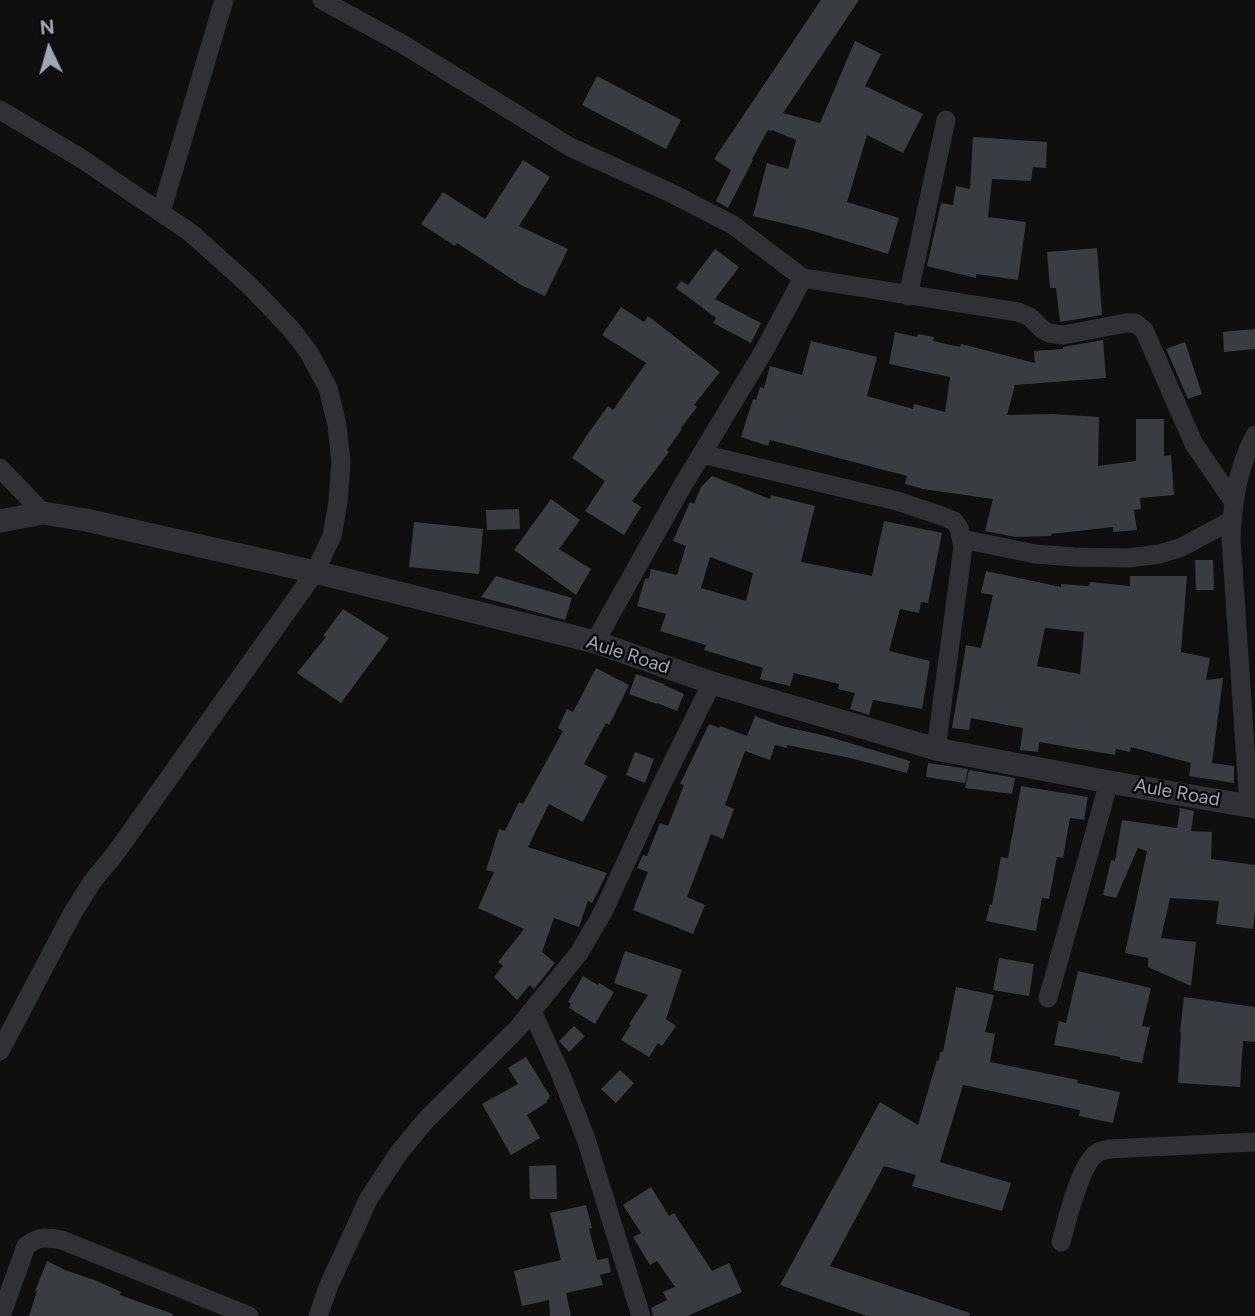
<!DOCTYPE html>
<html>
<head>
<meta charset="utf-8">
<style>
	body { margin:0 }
	#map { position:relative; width:1255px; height:1316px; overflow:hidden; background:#0f0f10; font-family:Figtree,sans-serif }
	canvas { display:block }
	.north { position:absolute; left:14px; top:14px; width:70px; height:70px; -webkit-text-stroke:5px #0a0a0b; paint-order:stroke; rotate:355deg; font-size:19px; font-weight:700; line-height:28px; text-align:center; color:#9ea7b2 }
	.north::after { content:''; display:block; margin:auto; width:24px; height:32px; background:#9ea7b2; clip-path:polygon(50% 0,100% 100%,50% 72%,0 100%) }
</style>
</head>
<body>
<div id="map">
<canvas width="1255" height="1316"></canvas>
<div class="north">N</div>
</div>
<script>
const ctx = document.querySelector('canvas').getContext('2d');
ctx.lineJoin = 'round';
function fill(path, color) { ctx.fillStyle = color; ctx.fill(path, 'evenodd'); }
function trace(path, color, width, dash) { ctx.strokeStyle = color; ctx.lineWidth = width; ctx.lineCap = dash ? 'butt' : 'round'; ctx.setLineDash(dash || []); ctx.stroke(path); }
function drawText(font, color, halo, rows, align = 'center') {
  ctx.font = font + ' Figtree,sans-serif'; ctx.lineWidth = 5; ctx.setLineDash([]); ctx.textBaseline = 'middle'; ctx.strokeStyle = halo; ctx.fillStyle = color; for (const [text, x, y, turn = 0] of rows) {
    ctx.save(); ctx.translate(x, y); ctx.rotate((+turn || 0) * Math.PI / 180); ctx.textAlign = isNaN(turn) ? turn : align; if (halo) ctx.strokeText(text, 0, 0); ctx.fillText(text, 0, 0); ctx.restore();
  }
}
fill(new Path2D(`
	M 821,0 L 859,0 L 783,113 L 820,123 L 855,41 L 881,54 L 865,86 L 923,114 L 903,153 L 867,135 L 847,202 L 899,218 L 888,254 L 807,229 L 753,216 L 767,163 L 788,169 L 796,140 L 772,130 L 771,131 L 768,130 L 752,159 L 753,160 L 728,208 L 716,201 L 731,170 L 714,159 Z
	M 597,76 L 681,120 L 666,149 L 582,105 Z
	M 973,137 L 1047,142 L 1046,168 L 1033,167 L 1031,181 L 992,179 L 988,217 L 1026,222 L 1018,280 L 976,274 L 976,278 L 927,266 L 941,203 L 953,205 L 956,186 L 970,189 Z
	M 523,160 L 550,177 L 519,226 L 568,249 L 545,296 L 521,285 L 457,243 L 455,246 L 421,224 L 443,192 L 485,219 Z
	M 1097,248 L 1102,315 L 1060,322 L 1056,288 L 1050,288 L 1047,252 Z
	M 715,249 L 739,267 L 715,299 L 761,323 L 751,343 L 713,323 L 716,318 L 676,288 L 681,281 L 688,285 Z
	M 621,307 L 644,322 L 648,316 L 720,372 L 694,405 L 697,407 L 681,428 L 682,429 L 667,450 L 669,452 L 632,501 L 641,507 L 624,535 L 585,511 L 605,481 L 572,458 L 587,435 L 608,406 L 613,410 L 646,363 L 602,335 Z
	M 1255,329 L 1255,349 L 1224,352 L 1223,332 Z
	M 895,332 L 917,337 L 918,334 L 934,337 L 933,341 L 960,347 L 961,344 L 1035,363 L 1034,351 L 1063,349 L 1063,347 L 1103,340 L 1106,378 L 1015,385 L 1007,415 L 1052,414 L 1099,417 L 1098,466 L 1136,461 L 1136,419 L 1164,419 L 1164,456 L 1171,455 L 1174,495 L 1140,498 L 1141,509 L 1134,510 L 1137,530 L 1113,532 L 1113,527 L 1051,534 L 1051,536 L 1015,537 L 985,531 L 993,499 L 923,489 L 905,484 L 907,476 L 770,440 L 768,446 L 741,437 L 753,399 L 756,400 L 760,387 L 764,388 L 770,366 L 802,375 L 811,341 L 877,357 L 867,396 L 913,409 L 914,404 L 945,412 L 950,377 L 889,364 Z
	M 1185,342 L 1202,394 L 1188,399 L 1166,349 Z
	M 712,476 L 770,499 L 771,495 L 815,506 L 801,562 L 872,576 L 884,521 L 942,533 L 928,603 L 921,602 L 919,613 L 900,609 L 889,651 L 930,661 L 922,709 L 873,700 L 869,715 L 850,709 L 855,693 L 838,689 L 839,684 L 794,673 L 790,686 L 760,679 L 763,668 L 704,650 L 706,645 L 660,631 L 666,614 L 637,606 L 645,579 L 649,578 L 651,569 L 677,575 L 686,546 L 673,541 L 690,502 L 694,504 L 701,487 ZM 710,557 L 753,573 L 746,601 L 701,588 Z
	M 551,499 L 580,520 L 559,549 L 591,569 L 576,595 L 514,550 Z
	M 519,509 L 520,529 L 487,530 L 486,510 Z
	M 414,522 L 483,529 L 479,574 L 409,567 Z
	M 1195,560 L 1213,560 L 1214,590 L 1196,590 Z
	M 986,571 L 1061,587 L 1061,584 L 1089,586 L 1090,582 L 1130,586 L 1130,576 L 1187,576 L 1181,652 L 1210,658 L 1206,680 L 1223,678 L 1212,763 L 1234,766 L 1234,783 L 1189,776 L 1191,763 L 1131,747 L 1130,752 L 1116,749 L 1115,755 L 1039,742 L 1038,752 L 1020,750 L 1023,728 L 971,718 L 969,730 L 952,728 L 966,645 L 981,648 L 993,595 L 981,593 ZM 1045,628 L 1084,632 L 1080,674 L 1037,666 Z
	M 496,576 L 572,598 L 565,620 L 481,597 Z
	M 343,609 L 389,638 L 341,703 L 297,673 L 326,637 L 323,636 Z
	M 596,668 L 629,685 L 609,725 L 606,723 L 584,764 L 607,776 L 583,822 L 549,804 L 528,847 L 607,873 L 592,903 L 588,901 L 579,927 L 554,918 L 542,952 L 555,963 L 534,989 L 530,985 L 517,1000 L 494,977 L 503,966 L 498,962 L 524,929 L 478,908 L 494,872 L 486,870 L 499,829 L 505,831 L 519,802 L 523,804 L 563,731 L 558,728 L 567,709 L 573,712 Z
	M 636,674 L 664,684 L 664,685 L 684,694 L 677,711 L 657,703 L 657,704 L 629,694 Z
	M 755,716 L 782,726 L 826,736 L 910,761 L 907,773 L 850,758 L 787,745 L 787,748 L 775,745 L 770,760 L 745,751 L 725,805 L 734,809 L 723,839 L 711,834 L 687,897 L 705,905 L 693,934 L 633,910 L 648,872 L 637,868 L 643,855 L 647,856 L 660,823 L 668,826 L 684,785 L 680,784 L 709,724 L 719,728 L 720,726 L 747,736 Z
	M 635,752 L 654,759 L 645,783 L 626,775 Z
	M 928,763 L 968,769 L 965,783 L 926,777 Z
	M 969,770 L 1015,778 L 1012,794 L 965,788 Z
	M 1021,786 L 1088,797 L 1084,820 L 1070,818 L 1063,858 L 1057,857 L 1049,899 L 1042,898 L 1036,931 L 986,921 L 990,904 L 992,905 L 1001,857 L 1008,858 Z
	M 1180,808 L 1194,811 L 1191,831 L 1212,832 L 1211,859 L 1255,865 L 1255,913 L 1253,929 L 1216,924 L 1219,901 L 1170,898 L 1161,938 L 1196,942 L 1191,986 L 1148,967 L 1148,958 L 1125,953 L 1147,851 L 1138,848 L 1116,898 L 1103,895 L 1111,860 L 1115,861 L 1122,820 L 1177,828 Z
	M 625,951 L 682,970 L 666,1019 L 676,1026 L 662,1046 L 658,1043 L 649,1057 L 621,1040 L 631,1025 L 629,1024 L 648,995 L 614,983 Z
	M 999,958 L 1034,964 L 1029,996 L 993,990 Z
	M 1078,971 L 1151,988 L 1142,1026 L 1150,1027 L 1142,1063 L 1120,1059 L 1120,1057 L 1054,1045 L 1059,1021 L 1066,1023 Z
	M 583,976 L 598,985 L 599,983 L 614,992 L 595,1024 L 569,1008 L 571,1004 L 568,1002 Z
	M 956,987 L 994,995 L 985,1032 L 995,1034 L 990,1062 L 1078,1080 L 1077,1083 L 1120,1092 L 1113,1123 L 1079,1116 L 1080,1110 L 963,1085 L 940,1162 L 1011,1183 L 1002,1211 L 912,1186 L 916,1175 L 884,1166 L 830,1266 L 970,1313 L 969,1316 L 867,1316 L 780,1285 L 880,1102 L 918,1125 L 937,1060 L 939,1061 L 940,1052 L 943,1052 Z
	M 1184,997 L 1255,1007 L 1255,1042 L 1243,1041 L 1240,1087 L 1178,1083 L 1181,1032 L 1180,1032 Z
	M 574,1026 L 585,1036 L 569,1052 L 559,1041 Z
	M 526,1057 L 550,1096 L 546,1103 L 527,1115 L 540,1138 L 511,1155 L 482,1104 L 518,1084 L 508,1068 Z
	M 620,1070 L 634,1083 L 616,1103 L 601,1089 Z
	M 556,1165 L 557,1199 L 530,1199 L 529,1166 Z
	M 651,1187 L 669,1216 L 674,1213 L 712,1271 L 729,1263 L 742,1292 L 687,1316 L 653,1316 L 651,1308 L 667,1300 L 663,1292 L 675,1287 L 657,1261 L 650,1265 L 633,1237 L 641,1233 L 623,1205 Z
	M 586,1205 L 592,1228 L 589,1229 L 597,1260 L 608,1258 L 611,1272 L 600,1275 L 603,1285 L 566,1293 L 571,1316 L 550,1316 L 549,1300 L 522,1306 L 514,1271 L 561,1260 L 550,1213 Z
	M 47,1261 L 65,1270 L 97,1281 L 121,1292 L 120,1295 L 173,1314 L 172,1316 L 29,1316 L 37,1291 L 35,1291 Z`), '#393c40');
trace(new Path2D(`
	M 322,0 L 404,45 L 570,147 L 671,193 L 733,225 L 803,278 L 1018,312 L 1030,317 L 1042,329 L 1049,333 L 1063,335 L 1126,323 L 1135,323 L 1144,330 L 1194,444 L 1233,501
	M 0,110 L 82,159 L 191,233 L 251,287 L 290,328 L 308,351 L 328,388 L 337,425 L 341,462 L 338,502 L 332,536 L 315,572 L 115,854 L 92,882 L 72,914 L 0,1051
	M 161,212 L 224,0
	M 908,296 L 946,120
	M 702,454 L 897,501 L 942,516 L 954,521 L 959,528 L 963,547 L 936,749
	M 0,468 L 43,513
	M 962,539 L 1035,554 L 1074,557 L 1128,558 L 1160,554 L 1182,547 L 1232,520
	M 595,642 L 680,490 L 765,349 L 803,278
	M 1249,806 L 1231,538 C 1233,500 1237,470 1255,435
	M 1048,998 L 1109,782
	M 532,1011 L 561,1075 L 586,1139 L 641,1316
	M 1061,1242 C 1067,1221 1080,1163 1098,1152 C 1100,1151 1106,1150 1109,1149 L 1255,1142
	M 1,1316 L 26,1246 C 39,1236 46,1237 62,1240 L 249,1316
	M 318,1316 L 329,1285 L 369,1198 L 398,1154 L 425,1121 L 518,1028 L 579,953 L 603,912 L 660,788 L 712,683`), '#2f3135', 19);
trace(new Path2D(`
	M 0,521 L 43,513 L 86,520 L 315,572 L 595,642 L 712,683 L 936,749 L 1109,782 L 1255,807`), '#2f3135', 23);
drawText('19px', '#9ea7b2', '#0a0a0b', [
	["Aule Road",628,655,18],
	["Aule Road",1177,793,10]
]);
</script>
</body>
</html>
